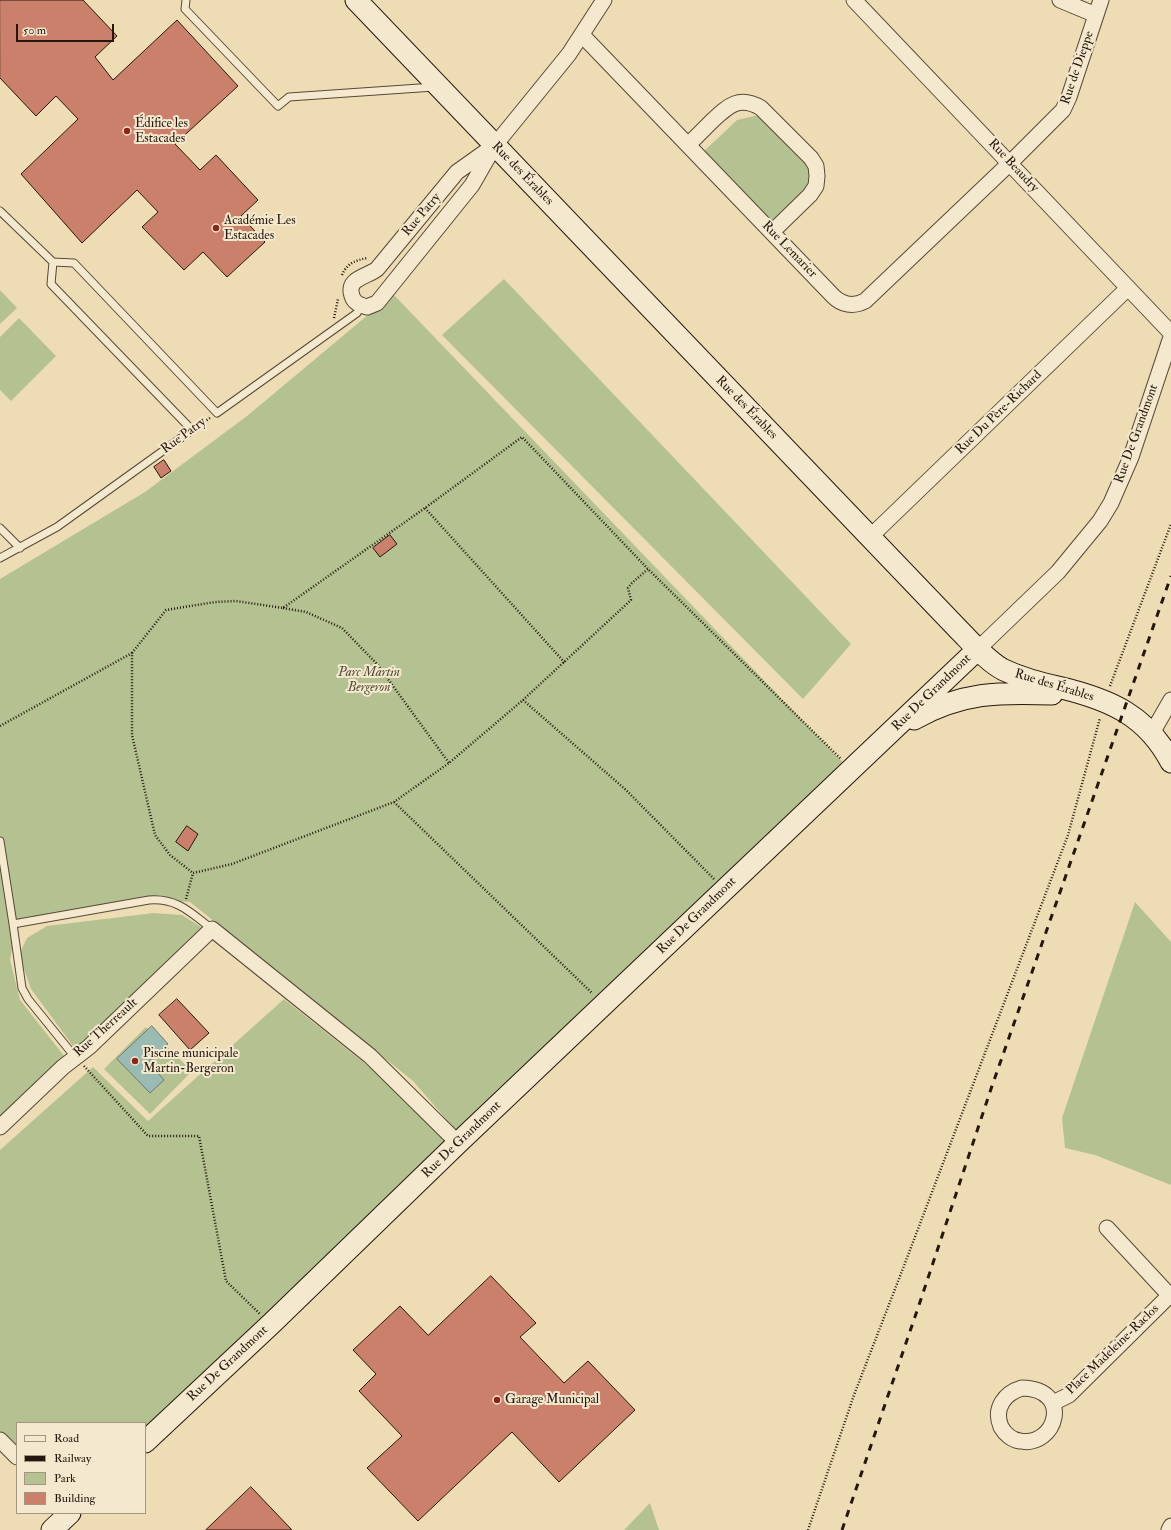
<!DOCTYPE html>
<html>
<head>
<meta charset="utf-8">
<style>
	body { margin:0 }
	#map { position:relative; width:1171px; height:1530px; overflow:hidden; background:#eeddb4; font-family:"IM FELL Double Pica",serif }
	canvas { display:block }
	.legend { position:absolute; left:16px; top:1422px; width:130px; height:92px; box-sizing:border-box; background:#f4e9ce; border:1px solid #a29581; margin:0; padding:5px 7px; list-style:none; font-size:12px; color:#26170e }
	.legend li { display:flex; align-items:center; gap:8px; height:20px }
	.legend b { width:20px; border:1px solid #a29581 }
	.scale { position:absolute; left:16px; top:24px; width:98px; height:18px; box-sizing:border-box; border:2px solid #26170e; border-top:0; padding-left:5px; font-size:12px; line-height:14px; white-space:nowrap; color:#26170e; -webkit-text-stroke:3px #f4e9ce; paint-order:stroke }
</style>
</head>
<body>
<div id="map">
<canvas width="1171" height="1530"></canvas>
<ul class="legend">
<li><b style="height:5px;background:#f4e9ce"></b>Road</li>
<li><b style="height:5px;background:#26170e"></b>Railway</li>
<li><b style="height:11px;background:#b4c291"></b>Park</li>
<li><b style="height:11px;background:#ca806b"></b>Building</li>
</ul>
<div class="scale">50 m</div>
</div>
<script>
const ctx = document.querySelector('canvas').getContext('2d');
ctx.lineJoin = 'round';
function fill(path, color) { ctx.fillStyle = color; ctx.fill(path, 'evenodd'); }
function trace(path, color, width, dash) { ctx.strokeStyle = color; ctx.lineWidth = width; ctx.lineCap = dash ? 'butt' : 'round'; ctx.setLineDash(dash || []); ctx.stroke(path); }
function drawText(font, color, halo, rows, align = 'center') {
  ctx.font = font + ' "IM FELL Double Pica",serif'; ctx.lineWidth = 4; ctx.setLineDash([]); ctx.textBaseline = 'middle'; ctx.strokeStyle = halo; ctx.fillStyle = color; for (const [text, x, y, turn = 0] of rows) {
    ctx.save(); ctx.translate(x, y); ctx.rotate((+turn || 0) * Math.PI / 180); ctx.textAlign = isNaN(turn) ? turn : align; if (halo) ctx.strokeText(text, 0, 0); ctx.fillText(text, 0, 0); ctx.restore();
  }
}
fill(new Path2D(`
	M 759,115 L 815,170 L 818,190 L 773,232 L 700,155 L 737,120 Z
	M 504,279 L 851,644 L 803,699 L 442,335 Z
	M 0,290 L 17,308 L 0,324 Z
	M 393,294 L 855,775 L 466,1142 L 413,1081 L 190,902 L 158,900 L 16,926 L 10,960 L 20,1000 L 72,1066 L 0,1130 L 0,579 L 145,492 L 247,416 Z
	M 19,318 L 56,356 L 11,401 L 0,390 L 0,337 Z
	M 1135,902 L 1171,942 L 1171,1185 L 1095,1155 L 1065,1148 L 1062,1118 Z
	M 154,913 L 182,915 L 212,934 L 84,1061 L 31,989 L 19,955 L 27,938 L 47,926 Z
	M 284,999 L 402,1093 L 454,1152 L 145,1440 L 145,1423 L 17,1423 L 17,1446 L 10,1438 L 4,1444 L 0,1440 L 0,1150 L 93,1067 L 148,1121 Z
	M 146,1027 L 192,1071 L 150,1114 L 104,1069 Z
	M 650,1503 L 659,1530 L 624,1530 Z`), '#b4c291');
const water = new Path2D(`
	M 152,1026 L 168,1044 L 148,1062 L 164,1080 L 150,1093 L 117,1059 Z`);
fill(water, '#9abbb3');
trace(water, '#6c7971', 1);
const building = new Path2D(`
	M 0,0 L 83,0 L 117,36 L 95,57 L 113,80 L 177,20 L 238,86 L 175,144 L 200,170 L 216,155 L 258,200 L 241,216 L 265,242 L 227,277 L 203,252 L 184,270 L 142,227 L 158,212 L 137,190 L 82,243 L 21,174 L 78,119 L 56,96 L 36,116 L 0,78 Z
	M 164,460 L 171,471 L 161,478 L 154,467 Z
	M 390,535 L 397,544 L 380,557 L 373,548 Z
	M 187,826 L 198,834 L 188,851 L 176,842 Z
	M 177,999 L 209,1033 L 190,1050 L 159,1015 Z
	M 491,1276 L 536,1323 L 520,1337 L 564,1383 L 588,1361 L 635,1410 L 559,1482 L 512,1432 L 418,1521 L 367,1468 L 402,1436 L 359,1391 L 376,1374 L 353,1350 L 400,1306 L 428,1335 Z
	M 251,1487 L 292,1530 L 206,1530 Z`);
fill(building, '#ca806b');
trace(building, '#26170e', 1);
const lane = new Path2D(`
	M 186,0 L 185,9 L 278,106 L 289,97 L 434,87
	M 0,211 L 53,262 L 74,263 L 217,413 L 357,313 L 362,305
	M 0,528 L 20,548
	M 0,558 L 57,527 L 192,430 L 51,284 L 53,262
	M 0,841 L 13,924
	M 75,1057 L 28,999 L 22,988 L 13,924 L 149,900 C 178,898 191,913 212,929`);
const street = new Path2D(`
	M 854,0 L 1171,333
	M 1060,0 L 1096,15
	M 582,35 L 833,296 C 842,305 853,307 865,301 L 1010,163 L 1063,110 L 1069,97 L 1101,0
	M 495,145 L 457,172 L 377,269 C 367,277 346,278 352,296 C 354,303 360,305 367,307 L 377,303 L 472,185 L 495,145 L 569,54 L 604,0
	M 688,145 C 696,137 704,129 712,121 C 728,106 739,95 761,108 L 811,158 L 816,166 L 817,176 L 816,186 L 810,195 L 772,232
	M 870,537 L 1128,288
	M 978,649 L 1058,572 L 1100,521 L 1111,503 L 1131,457 L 1171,337
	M 1152,733 L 1171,700
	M 0,1127 L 63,1067 L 89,1047 L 212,929 L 370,1056 L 458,1143
	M 1107,1228 L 1171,1297
	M 1022,1388 C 1074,1389 1056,1448 1020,1441 C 1012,1440 1005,1434 1001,1427 C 993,1408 1005,1393 1022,1388 Z
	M 1053,1403 L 1069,1395 L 1170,1295
	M 0,1440 L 17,1457
	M 1169,1530 L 1171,1526`);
const secondary = new Path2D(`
	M 356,0 L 959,630 C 972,643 988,662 1004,670 C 1023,679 1043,684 1062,688 C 1111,700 1147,716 1171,762
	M 914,719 C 962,692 999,692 1052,694
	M 145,1442 L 271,1324 L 458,1143 L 978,649
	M 52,1530 L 70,1513`);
trace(lane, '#584838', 9);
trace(street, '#584838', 17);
trace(secondary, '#26170e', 23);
trace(new Path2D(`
	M 342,275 C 347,263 356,260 368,258
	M 334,318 L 338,299
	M 199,425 L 210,418
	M 425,508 L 565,663
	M 283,608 L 306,612 L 342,628 L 377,664 L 449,763
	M 132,653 L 166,610 L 215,602 L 236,601 L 283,608 L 425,508 L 522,437 L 648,569 L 841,759
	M 1110,686 L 1171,524
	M 523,700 L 631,600 L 628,588 L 632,583 L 648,569
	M 0,726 L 132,653 L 132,735 L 155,835 L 170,855 L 193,873
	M 394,802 L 592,993
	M 186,899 L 193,873 L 232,864 L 394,802 L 449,763 L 523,700 L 626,790 L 714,879
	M 84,1066 L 148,1136 L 199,1136 L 226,1281 L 260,1314
	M 808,1530 L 854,1395 L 902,1271 L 1068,835 L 1100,718`), '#26170e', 2.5, [1, 2]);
trace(lane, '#f4e9ce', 7);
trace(street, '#f4e9ce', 15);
trace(secondary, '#f4e9ce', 21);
trace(new Path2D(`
	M 842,1530 L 919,1305 L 992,1086 L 1171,576`), '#26170e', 3, [7, 7]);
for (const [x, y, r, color] of [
	[127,131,4,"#8f2418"],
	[216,228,4,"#8f2418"],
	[135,1061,4,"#8f2418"],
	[497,1400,4,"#8f2418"]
]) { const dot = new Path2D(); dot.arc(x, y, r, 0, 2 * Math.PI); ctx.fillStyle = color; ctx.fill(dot); trace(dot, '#f4e9ce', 1.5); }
drawText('13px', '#26170e', '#f4e9ce', [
	["Rue de Dieppe",1078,68,-71],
	["Rue Beaudry",1013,166,47],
	["Rue des Érables",522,174,46],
	["Rue Patry",422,215,-50],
	["Rue Lemarier",789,250,46],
	["Rue des Érables",746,408,46],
	["Rue Du Père-Richard",999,413,-44],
	["Rue De Grandmont",1137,434,-70],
	["Rue Patry",184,436,-36],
	["Rue des Érables",1054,686,17],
	["Rue De Grandmont",932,693,-44],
	["Rue De Grandmont",697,916,-44],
	["Rue Therreault",106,1028,-42],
	["Rue De Grandmont",462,1140,-44],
	["Place Madeleine-Raclos",1113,1350,-44],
	["Rue De Grandmont",228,1364,-43]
]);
drawText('13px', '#26170e', '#f4e9ce', [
	["Édifice les",135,124],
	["Estacades",135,139],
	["Académie Les",224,221],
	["Estacades",224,236],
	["Piscine municipale",143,1054],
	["Martin-Bergeron",143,1069],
	["Garage Municipal",505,1400]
], 'left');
drawText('italic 13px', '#514a35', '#f4e9ce', [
	["Parc Martin",369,673],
	["Bergeron",369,688]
]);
</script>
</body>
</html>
